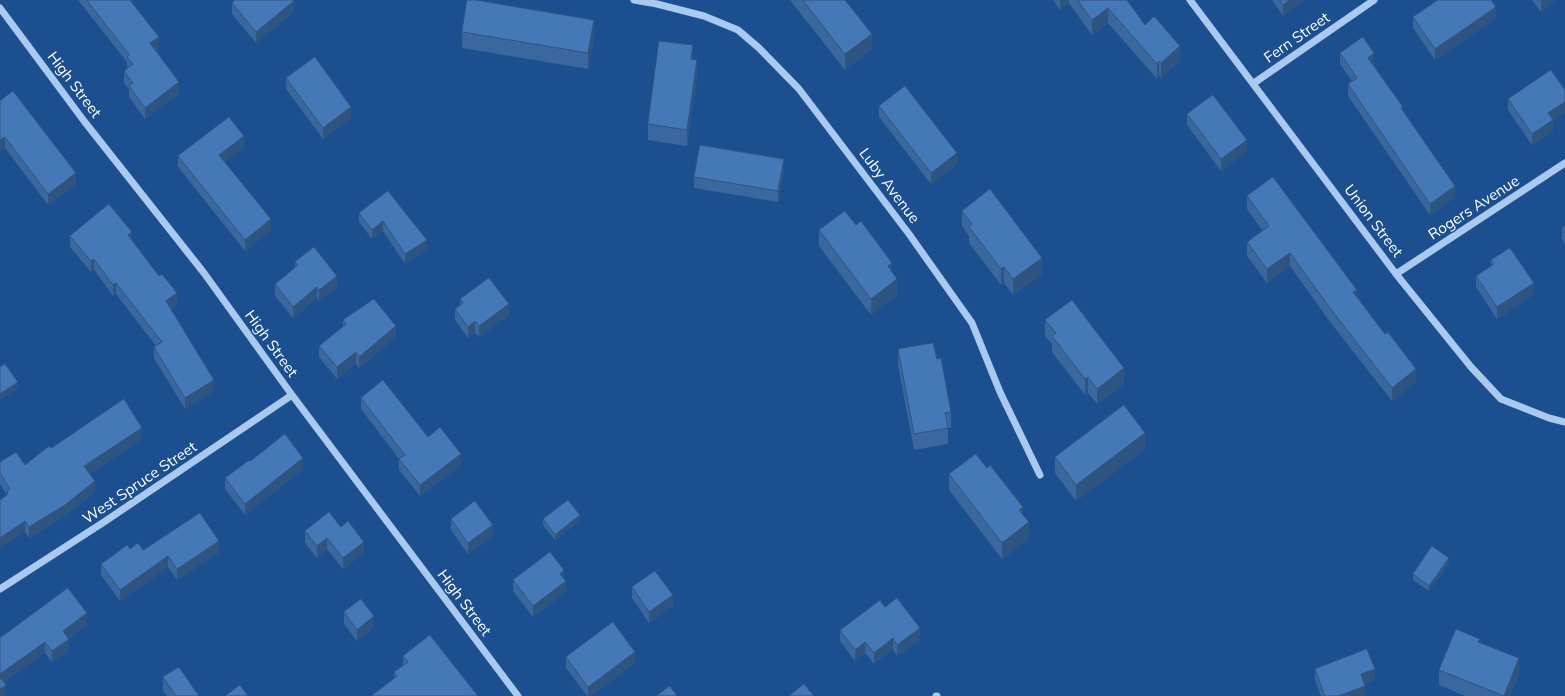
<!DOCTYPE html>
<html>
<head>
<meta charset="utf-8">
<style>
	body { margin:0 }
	canvas { display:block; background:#1b4f8f }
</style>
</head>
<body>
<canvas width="1565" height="696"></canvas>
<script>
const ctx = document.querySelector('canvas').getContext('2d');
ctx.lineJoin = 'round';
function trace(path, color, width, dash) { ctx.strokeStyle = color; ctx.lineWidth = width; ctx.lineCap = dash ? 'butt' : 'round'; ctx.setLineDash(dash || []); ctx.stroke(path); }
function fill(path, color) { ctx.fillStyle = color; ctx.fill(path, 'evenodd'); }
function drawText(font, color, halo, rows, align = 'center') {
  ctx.font = font + ' Mulish,sans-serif'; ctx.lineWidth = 3; ctx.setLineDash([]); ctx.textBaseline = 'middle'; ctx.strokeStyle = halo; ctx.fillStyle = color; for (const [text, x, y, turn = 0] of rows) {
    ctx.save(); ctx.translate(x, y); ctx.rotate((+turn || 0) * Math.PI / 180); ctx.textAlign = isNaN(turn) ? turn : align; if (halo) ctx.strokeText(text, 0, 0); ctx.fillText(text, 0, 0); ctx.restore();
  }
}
trace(new Path2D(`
	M 634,0 L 657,4 L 704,16 L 738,30 L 759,48 L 799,89 L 909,234 L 972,323 L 1000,392 L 1040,475
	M 1190,0 L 1396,274 L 1471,367 L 1501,399 L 1549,418 L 1565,422
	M 0,8 L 84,121 L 204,273 L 292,395 L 518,696
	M 1254,83 L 1374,0
	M 1396,274 L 1565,163
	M 0,589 L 104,522 L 292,395
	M 936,696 L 937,696`), '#a9c9ee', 7);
fill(new Path2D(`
	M 78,0 L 130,0 L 159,48 L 156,50 L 179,93 L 145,119 L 129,97 L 129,89 L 124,83 L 124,71 L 127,69 L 127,62 Z
	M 790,0 L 845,0 L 872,49 L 845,70 Z
	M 1053,0 L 1127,0 L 1145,25 L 1180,61 L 1161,78 L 1159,76 L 1157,79 L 1108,23 L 1092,35 L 1069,3 L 1060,10 Z
	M 1272,0 L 1305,0 L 1283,16 Z
	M 1532,0 L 1556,0 L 1541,12 Z
	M 232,3 L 294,12 L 256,43 L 232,14 Z
	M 1413,17 L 1496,18 L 1435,60 L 1413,28 Z
	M 462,32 L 594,36 L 588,69 L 462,48 Z
	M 1340,53 L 1374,64 L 1374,65 L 1403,111 L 1455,197 L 1430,215 L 1348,96 L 1348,84 L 1352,81 L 1340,64 Z
	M 693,59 L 697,76 L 687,146 L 648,140 L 648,124 Z
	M 286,78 L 351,118 L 323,139 L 286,89 Z
	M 1508,99 L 1553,121 L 1553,131 L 1532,145 L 1508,110 Z
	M 0,101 L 76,184 L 48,205 L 5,148 L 0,152 Z
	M 879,106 L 957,164 L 931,184 L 879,117 Z
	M 1187,114 L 1247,151 L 1221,171 L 1187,125 Z
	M 244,147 L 224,162 L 271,230 L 245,251 L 178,167 L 178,156 Z
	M 784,170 L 778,202 L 694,188 L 694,177 Z
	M 388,191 L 427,249 L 405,264 L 383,231 L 372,239 L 359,222 L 359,213 Z
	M 1247,196 L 1357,296 L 1416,382 L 1392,401 L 1330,322 L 1290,266 L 1267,283 L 1247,256 L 1247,242 L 1263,231 L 1247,209 Z
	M 962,211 L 1042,274 L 1013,295 L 1004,283 L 1001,285 L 969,243 L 969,236 L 962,226 Z
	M 856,225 L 892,273 L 897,295 L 871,315 L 819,246 L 819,230 Z
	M 1565,226 L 1565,244 L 1562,239 L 1562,228 Z
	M 70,236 L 132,241 L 177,304 L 171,309 L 214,391 L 185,409 L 154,358 L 154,347 L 156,346 L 116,294 L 113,296 L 94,270 L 91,272 L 70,247 Z
	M 1491,260 L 1534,294 L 1497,319 L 1476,287 L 1476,276 L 1491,266 Z
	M 295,262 L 337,287 L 319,301 L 317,298 L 293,318 L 275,296 L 275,284 L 295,268 Z
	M 460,299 L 509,315 L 479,337 L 475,333 L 468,338 L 455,320 L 455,309 L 460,305 Z
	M 343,320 L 396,337 L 359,368 L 356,363 L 337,379 L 319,357 L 319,346 L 343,327 Z
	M 1045,320 L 1124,384 L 1097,404 L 1088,393 L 1085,395 L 1052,352 L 1052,344 L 1045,336 Z
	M 898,349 L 937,359 L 951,412 L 951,428 L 948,428 L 948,444 L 914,450 L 898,365 Z
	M 361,398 L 428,437 L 461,465 L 420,496 L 399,470 L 399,459 L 361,409 Z
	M 142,439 L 89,474 L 95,492 L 65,516 L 29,538 L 25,532 L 7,495 L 0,484 L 0,462 L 25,465 L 51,448 Z
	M 1145,449 L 1076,501 L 1055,473 L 1055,457 Z
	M 250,461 L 303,469 L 245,515 L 225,489 L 225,478 Z
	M 949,474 L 1023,515 L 1029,538 L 1002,559 L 949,490 Z
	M 451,519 L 493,536 L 468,554 L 451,530 Z
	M 543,519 L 580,521 L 555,540 L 543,525 Z
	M 341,527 L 364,553 L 343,569 L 327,549 L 317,558 L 305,543 L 305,531 Z
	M 130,549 L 143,550 L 219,552 L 177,580 L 168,567 L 120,601 L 101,575 L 101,564 Z
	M 1449,563 L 1429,591 L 1413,580 L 1413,574 Z
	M 513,580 L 564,580 L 566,592 L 533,617 L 513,591 Z
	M 632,587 L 673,606 L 649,623 L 632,598 Z
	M 885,607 L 920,639 L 897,656 L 893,649 L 874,664 L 865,653 L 855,661 L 840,641 L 840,630 Z
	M 344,612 L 374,627 L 357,641 L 344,624 Z
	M 87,624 L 69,638 L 69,650 L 52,662 L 45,653 L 4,682 L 6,696 L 0,696 L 0,638 Z
	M 1480,642 L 1519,674 L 1510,696 L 1465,696 L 1439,685 L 1439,670 Z
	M 403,656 L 478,696 L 394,678 L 394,672 L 403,665 Z
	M 566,657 L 635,663 L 591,696 L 587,696 L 566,668 Z
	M 1315,669 L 1375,680 L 1365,684 L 1365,696 L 1321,696 L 1315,680 Z
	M 163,677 L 199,696 L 167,696 L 163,691 Z`), '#3a679d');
fill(new Path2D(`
	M 1060,0 L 1069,0 L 1069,3 L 1060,10 Z
	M 1289,0 L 1305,0 L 1283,16 L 1283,5 Z
	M 1542,0 L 1556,0 L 1541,12 L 1541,1 Z
	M 294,1 L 294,12 L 256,43 L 256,32 Z
	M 1496,7 L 1496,18 L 1435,60 L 1435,49 Z
	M 1108,8 L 1108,23 L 1092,35 L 1092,20 Z
	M 594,20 L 594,36 L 588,69 L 588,53 Z
	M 872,34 L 872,49 L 845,70 L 845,54 Z
	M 159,37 L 159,48 L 150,54 L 150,43 Z
	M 693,45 L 693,61 L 691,59 Z
	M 1180,46 L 1180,61 L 1161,78 L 1161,63 Z
	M 1374,53 L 1374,64 L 1368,69 L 1368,58 Z
	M 697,60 L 697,76 L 687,146 L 687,130 Z
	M 1159,61 L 1159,76 L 1157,79 L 1157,64 Z
	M 179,82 L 179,93 L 145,119 L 145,108 Z
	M 1565,102 L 1565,113 L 1553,121 L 1553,131 L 1532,145 L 1532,134 L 1548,113 Z
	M 351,107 L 351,118 L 323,139 L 323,128 Z
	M 244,136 L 244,147 L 219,166 L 219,155 Z
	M 5,137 L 5,148 L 0,152 L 0,140 Z
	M 1247,140 L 1247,151 L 1221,171 L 1221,159 Z
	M 957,153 L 957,164 L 931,184 L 931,173 Z
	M 784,159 L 784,170 L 778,202 L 778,191 Z
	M 76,173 L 76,184 L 48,205 L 48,194 Z
	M 1455,186 L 1455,197 L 1430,215 L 1430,204 Z
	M 271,219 L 271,230 L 245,251 L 245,240 Z
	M 383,221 L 383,231 L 372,239 L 372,230 Z
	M 132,232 L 132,243 L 128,235 Z
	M 427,240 L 427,249 L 405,264 L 405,254 Z
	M 1290,253 L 1290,266 L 1267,283 L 1267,269 Z
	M 1042,258 L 1042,274 L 1013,295 L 1013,279 Z
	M 94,259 L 94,270 L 91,272 L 91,261 Z
	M 892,263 L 892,279 L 888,266 Z
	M 1004,267 L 1004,283 L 1001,285 L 1001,269 Z
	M 337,276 L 337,287 L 319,301 L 319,290 Z
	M 897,279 L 897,295 L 871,315 L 871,299 Z
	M 116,283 L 116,294 L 113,296 L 113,285 Z
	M 1534,283 L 1534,294 L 1497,319 L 1497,307 Z
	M 317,287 L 317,298 L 293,318 L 293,307 Z
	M 1357,290 L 1357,303 L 1353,292 Z
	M 177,293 L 177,304 L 166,312 L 166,301 Z
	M 509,304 L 509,315 L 479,337 L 479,326 Z
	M 475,321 L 475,333 L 468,338 L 468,327 Z
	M 396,326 L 396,337 L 359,368 L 359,357 Z
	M 356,352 L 356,363 L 337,379 L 337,367 Z
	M 1124,368 L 1124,384 L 1097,404 L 1097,389 Z
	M 1416,369 L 1416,382 L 1392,401 L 1392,388 Z
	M 1088,377 L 1088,393 L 1085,395 L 1085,379 Z
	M 214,380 L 214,391 L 185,409 L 185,398 Z
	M 18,382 L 18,388 L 0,400 L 0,394 Z
	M 142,428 L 142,439 L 84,477 L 84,466 Z
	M 1145,433 L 1145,449 L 1076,501 L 1076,485 Z
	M 461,454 L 461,465 L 420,496 L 420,485 Z
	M 303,458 L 303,469 L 245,515 L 245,504 Z
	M 95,481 L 95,492 L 65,516 L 29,538 L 29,527 Z
	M 1023,507 L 1023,523 L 1019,510 Z
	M 580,515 L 580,521 L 555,540 L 555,535 Z
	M 25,521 L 25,532 L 0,549 L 0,538 Z
	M 1029,522 L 1029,538 L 1002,559 L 1002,543 Z
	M 493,525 L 493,536 L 468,554 L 468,543 Z
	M 327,538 L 327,549 L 317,558 L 317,546 Z
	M 219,541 L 219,552 L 177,580 L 177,569 Z
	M 364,542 L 364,553 L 343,569 L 343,558 Z
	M 168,556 L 168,567 L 120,601 L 120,590 Z
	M 1449,558 L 1449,563 L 1429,591 L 1429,586 Z
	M 564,570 L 564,581 L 560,574 Z
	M 566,581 L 566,592 L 533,617 L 533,606 Z
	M 673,595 L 673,606 L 649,623 L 649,612 Z
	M 87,613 L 87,624 L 63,642 L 63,631 Z
	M 374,616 L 374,627 L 357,641 L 357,630 Z
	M 920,628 L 920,639 L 897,656 L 897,645 Z
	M 893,638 L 893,649 L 874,664 L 874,653 Z
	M 69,639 L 69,650 L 52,662 L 52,651 Z
	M 45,642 L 45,653 L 0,685 L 0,674 Z
	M 865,642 L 865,653 L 855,661 L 855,650 Z
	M 635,652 L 635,663 L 591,696 L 588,696 L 588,687 Z
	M 1519,658 L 1519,674 L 1510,696 L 1504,696 Z
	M 1375,669 L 1375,680 L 1361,685 L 1361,674 Z
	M 6,685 L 6,696 L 0,696 L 0,689 Z
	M 1365,686 L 1365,696 L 1338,696 Z`), '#305480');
const building = new Path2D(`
	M 87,0 L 130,0 L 159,37 L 150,43 L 179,82 L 145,108 L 129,86 L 133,83 L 124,71 L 133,64 L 127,57 L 129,55 Z
	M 235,0 L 293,0 L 294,1 L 256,32 L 232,3 Z
	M 467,0 L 476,0 L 594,20 L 588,53 L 462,32 Z
	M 803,0 L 845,0 L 872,34 L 845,54 Z
	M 1078,0 L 1127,0 L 1145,25 L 1154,16 L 1180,46 L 1161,63 L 1159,61 L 1157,64 L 1108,8 L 1092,20 Z
	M 1280,0 L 1289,0 L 1283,5 Z
	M 1438,0 L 1491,0 L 1496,7 L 1435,49 L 1413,17 Z
	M 1363,37 L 1374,53 L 1368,58 L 1403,107 L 1401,108 L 1455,186 L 1430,204 L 1348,84 L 1357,78 L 1340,53 Z
	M 659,41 L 693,45 L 691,59 L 697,60 L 687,130 L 648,124 Z
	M 315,57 L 351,107 L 323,128 L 286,78 Z
	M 1551,70 L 1565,90 L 1565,102 L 1548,113 L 1553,120 L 1532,134 L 1508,99 Z
	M 905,86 L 957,153 L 931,173 L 879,106 Z
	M 13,91 L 76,173 L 48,194 L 5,137 L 0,140 L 0,101 Z
	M 1213,95 L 1247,140 L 1221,159 L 1187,114 Z
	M 229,117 L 244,136 L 219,155 L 271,219 L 245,240 L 178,156 Z
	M 700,145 L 784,159 L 778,191 L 694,177 Z
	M 1273,177 L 1357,290 L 1353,292 L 1385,334 L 1388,332 L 1416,369 L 1392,388 L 1330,308 L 1290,253 L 1267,269 L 1247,242 L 1269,226 L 1247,196 Z
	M 990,189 L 1042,258 L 1013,279 L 1004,267 L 1001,269 L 969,227 L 972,224 L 962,211 Z
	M 388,191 L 427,240 L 405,254 L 383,221 L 372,230 L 359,213 Z
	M 109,204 L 132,232 L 128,235 L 159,276 L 162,274 L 177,293 L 166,301 L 214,380 L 185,398 L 154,347 L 162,342 L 116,283 L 113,285 L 94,259 L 91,261 L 70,236 Z
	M 845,211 L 856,225 L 861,221 L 892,263 L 888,266 L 897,279 L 871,299 L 819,230 Z
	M 1565,226 L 1565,233 L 1562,228 Z
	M 314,247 L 337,276 L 319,290 L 317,287 L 293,307 L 275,284 L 298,265 L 295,262 Z
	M 1510,248 L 1534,283 L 1497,307 L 1476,276 L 1494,264 L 1491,260 Z
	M 489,278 L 509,304 L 479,326 L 475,321 L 468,327 L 455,309 L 463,303 L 460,299 Z
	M 374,299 L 396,326 L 359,357 L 356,352 L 337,367 L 319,346 L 346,324 L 343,320 Z
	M 1072,300 L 1124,368 L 1097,389 L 1088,377 L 1085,379 L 1052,336 L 1056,333 L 1045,320 Z
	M 933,343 L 937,359 L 941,358 L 951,412 L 945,413 L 948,428 L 914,434 L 898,349 Z
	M 5,364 L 18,382 L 0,394 L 0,367 Z
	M 383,380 L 428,437 L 440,427 L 461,454 L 420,485 L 399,459 L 405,455 L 361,398 Z
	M 124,399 L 142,428 L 84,466 L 95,481 L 65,505 L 29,527 L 25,521 L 0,538 L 0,500 L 8,494 L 7,491 L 10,489 L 0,473 L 0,462 L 16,452 L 25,465 L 49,446 L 51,448 Z
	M 1124,405 L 1145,433 L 1076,485 L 1055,457 Z
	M 285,434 L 303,458 L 245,504 L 225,478 L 249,460 L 250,461 Z
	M 976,454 L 987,468 L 990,465 L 1023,507 L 1019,510 L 1029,522 L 1002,543 L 949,474 Z
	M 568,500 L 580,515 L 555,535 L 543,519 Z
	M 475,501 L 493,525 L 468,543 L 451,519 Z
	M 329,512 L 341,527 L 348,521 L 364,542 L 343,558 L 327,538 L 317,546 L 305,531 Z
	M 200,513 L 219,541 L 177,569 L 168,556 L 120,590 L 101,564 L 127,545 L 130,549 L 138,543 L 143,550 Z
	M 1432,546 L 1449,558 L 1429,586 L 1413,574 Z
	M 550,552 L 564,570 L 560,574 L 566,581 L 533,606 L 513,580 Z
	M 655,571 L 673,595 L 649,612 L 632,587 Z
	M 68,588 L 87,613 L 63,631 L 69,639 L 52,651 L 45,642 L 0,674 L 0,638 Z
	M 897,598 L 920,628 L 897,645 L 893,638 L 874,653 L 865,642 L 855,650 L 840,630 L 880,600 L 885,607 Z
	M 361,599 L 374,616 L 357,630 L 344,612 Z
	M 613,622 L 635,652 L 588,687 L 566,657 Z
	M 1456,629 L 1480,639 L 1478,642 L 1519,658 L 1504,696 L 1439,670 Z
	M 430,635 L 478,696 L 371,696 L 397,676 L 394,672 L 408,662 L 403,656 Z
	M 1367,649 L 1375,669 L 1361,674 L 1365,686 L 1338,696 L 1325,696 L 1315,669 Z
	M 179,667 L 199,696 L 176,696 L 163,677 Z
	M 0,677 L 6,685 L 0,689 Z
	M 804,684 L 814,696 L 789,696 Z
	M 240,685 L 248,696 L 225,696 Z
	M 670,686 L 677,696 L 656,696 Z`);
fill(building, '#4478b7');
trace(building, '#305480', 1);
drawText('15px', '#fff', '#1b4f8f', [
	["Fern Street",1297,38,-35],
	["High Street",74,85,53],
	["Luby Avenue",889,186,53],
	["Rogers Avenue",1474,208,-33],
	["Union Street",1373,221,53],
	["High Street",271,344,54],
	["West Spruce Street",140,483,-34],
	["High Street",464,603,53]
]);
</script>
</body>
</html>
